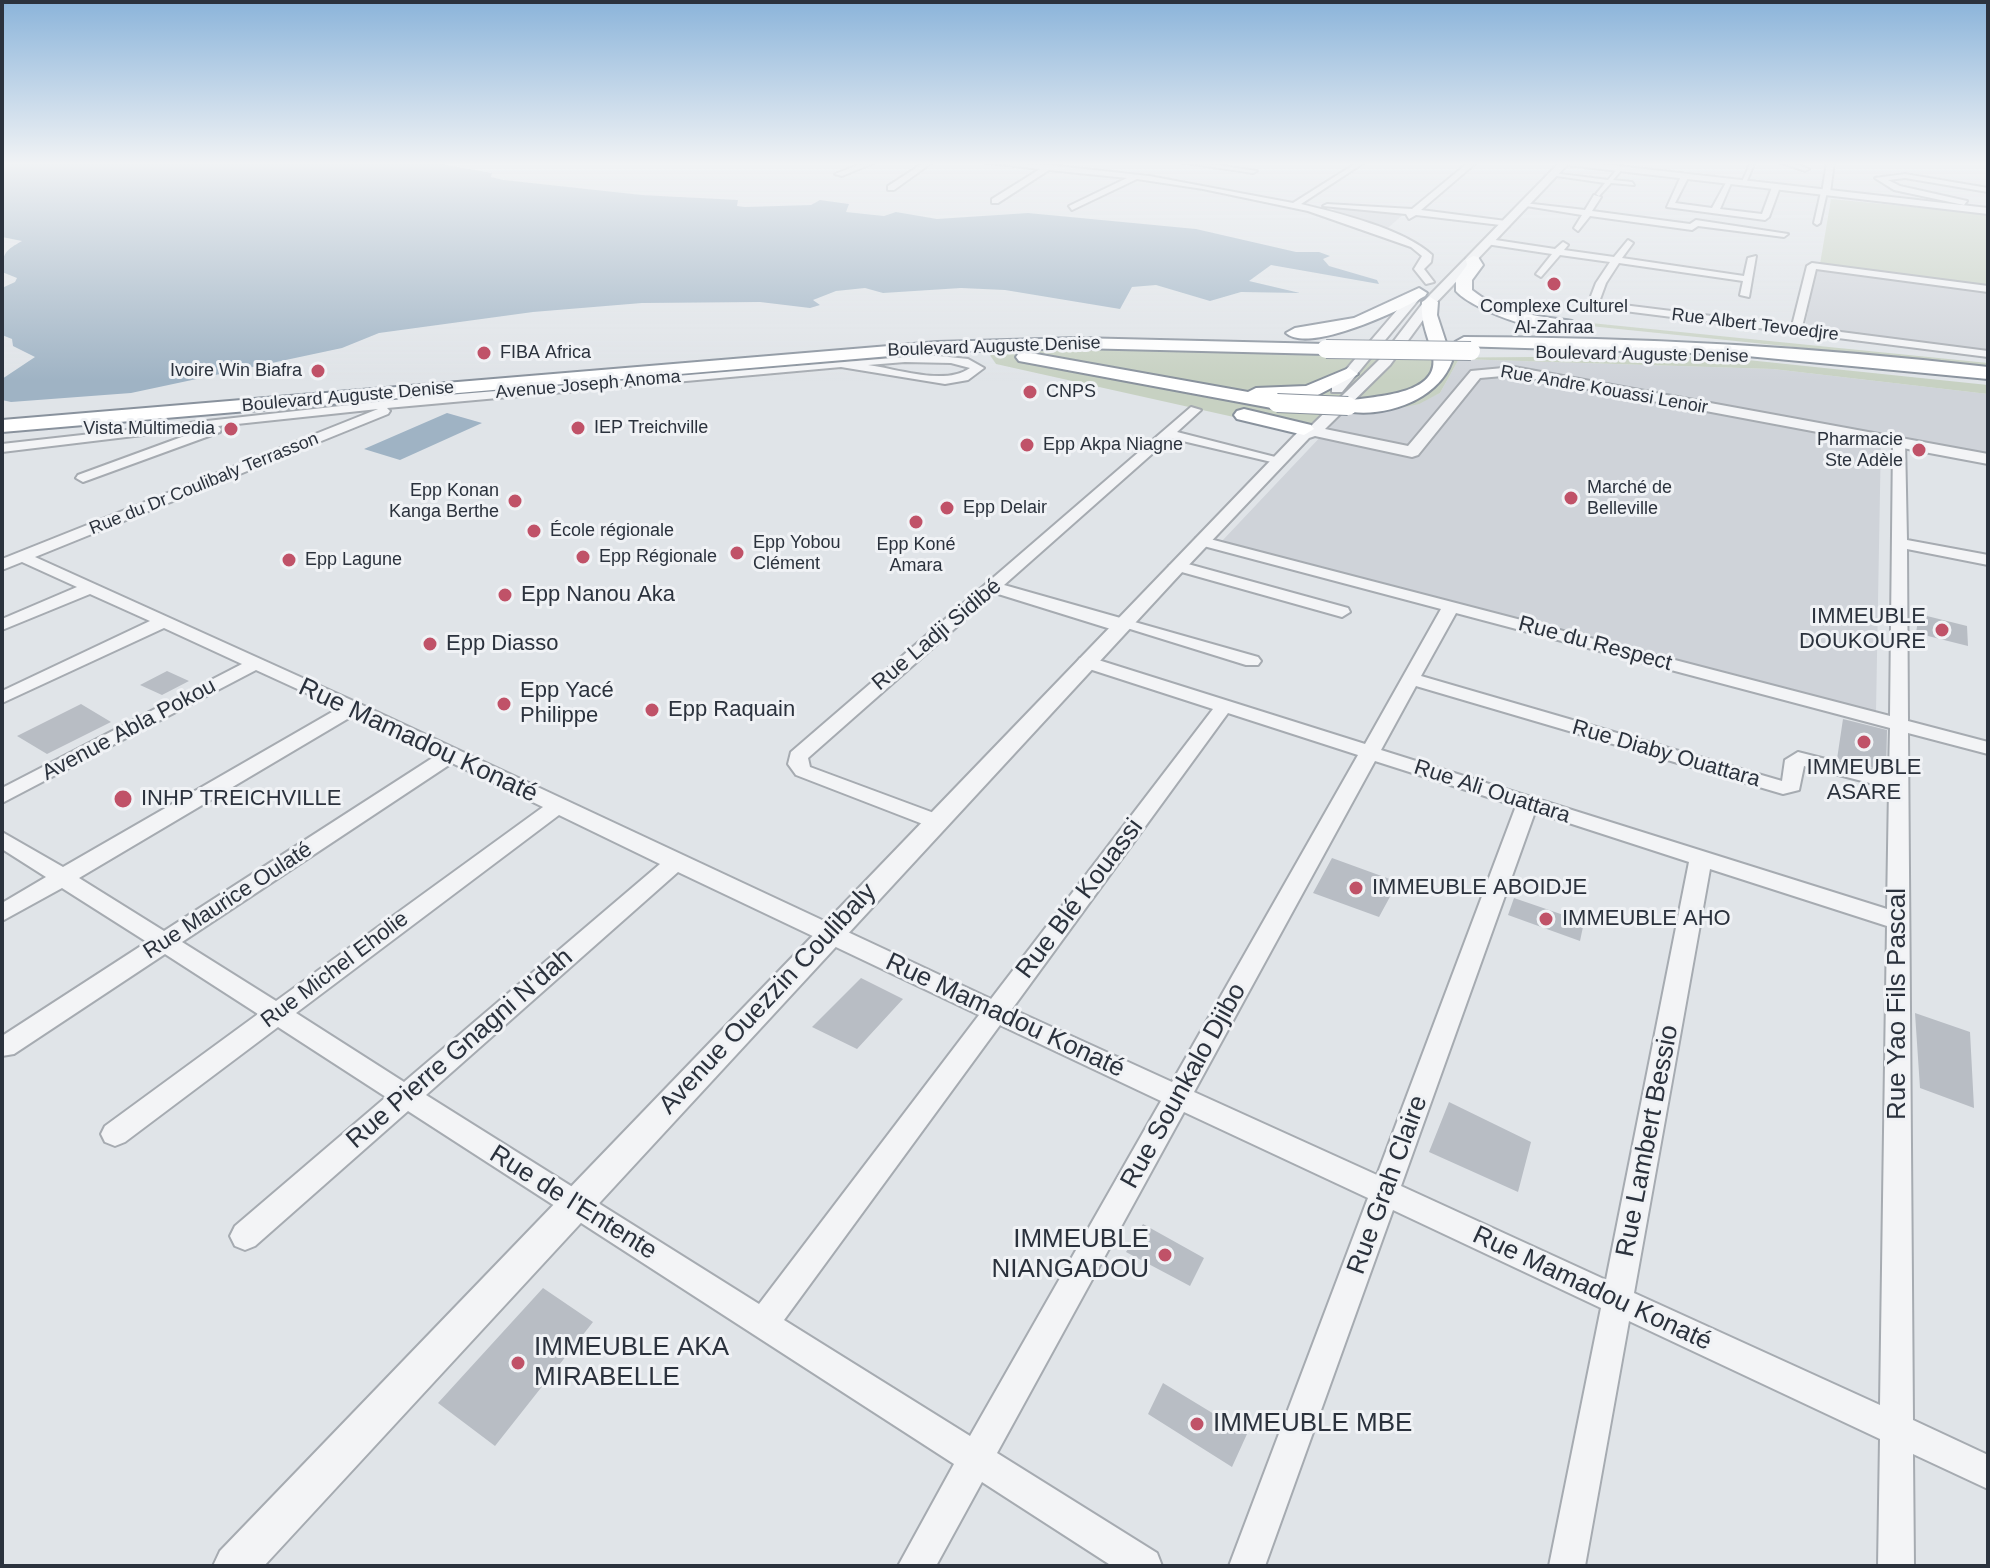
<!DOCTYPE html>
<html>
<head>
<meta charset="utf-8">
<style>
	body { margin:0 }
	#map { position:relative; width:1990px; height:1568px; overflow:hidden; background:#e0e4e8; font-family:Helvetica,sans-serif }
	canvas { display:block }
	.frame { position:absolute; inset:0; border:4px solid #2b323d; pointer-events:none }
</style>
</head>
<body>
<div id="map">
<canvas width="1990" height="1568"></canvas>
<div class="frame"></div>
</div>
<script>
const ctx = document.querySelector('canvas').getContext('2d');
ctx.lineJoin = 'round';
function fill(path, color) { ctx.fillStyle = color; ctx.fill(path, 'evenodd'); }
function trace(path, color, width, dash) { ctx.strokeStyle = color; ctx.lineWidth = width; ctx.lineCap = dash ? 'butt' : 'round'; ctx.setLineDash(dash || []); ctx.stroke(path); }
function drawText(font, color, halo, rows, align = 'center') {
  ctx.font = font + ' Helvetica,sans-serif'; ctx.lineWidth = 6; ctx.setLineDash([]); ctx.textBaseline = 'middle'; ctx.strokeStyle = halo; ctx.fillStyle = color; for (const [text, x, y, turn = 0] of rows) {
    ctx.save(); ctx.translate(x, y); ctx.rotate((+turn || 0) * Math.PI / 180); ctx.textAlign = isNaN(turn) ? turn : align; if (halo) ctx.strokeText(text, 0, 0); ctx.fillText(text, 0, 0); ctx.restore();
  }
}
fill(new Path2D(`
	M 1336,208 L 1406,212 L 1388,228 L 1371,227 L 1327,213 Z
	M 1816,269 L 1988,293 L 1988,350 L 1805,326 Z
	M 1459,359 L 1773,369 L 1988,394 L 1988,455 L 1881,436 L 1876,712 L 1222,541 L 1342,414 L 1386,411 L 1419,403 L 1440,393 Z`), '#cfd3d9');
fill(new Path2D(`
	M 1831,199 L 1988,214 L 1988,287 L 1820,264 Z
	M 1581,322 L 1988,363 L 1988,367 L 1580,325 Z
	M 1079,347 L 1318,353 L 1394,358 L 1672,356 L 1738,359 L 1988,385 L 1988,394 L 1773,369 L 1459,359 L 1440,393 L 1419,404 L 1386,411 L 1342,414 L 1319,436 L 996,364 L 985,348 Z`), '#c7d1c2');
fill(new Path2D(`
	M 2,162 L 445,162 L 441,164 L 492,173 L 491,177 L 504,180 L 642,195 L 738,200 L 737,206 L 745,207 L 811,205 L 820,200 L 849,204 L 846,212 L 884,216 L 896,212 L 937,219 L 1028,213 L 1196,229 L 1296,252 L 1319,252 L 1330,256 L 1323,259 L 1329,266 L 1377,280 L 1379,284 L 1271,265 L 1249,281 L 1300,293 L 1241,292 L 1210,301 L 1156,285 L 1132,287 L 1120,309 L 1005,290 L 961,288 L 883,293 L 865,288 L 836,291 L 813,300 L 820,305 L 810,308 L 760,302 L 642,303 L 533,312 L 379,333 L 342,348 L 131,393 L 11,402 L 2,400 L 2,379 L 35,357 L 13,346 L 12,339 L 2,335 L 2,288 L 15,282 L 17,278 L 2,272 C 2,253 6,250 22,241 L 2,237 Z
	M 447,413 L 482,423 L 400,460 L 364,449 Z`), '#9fb3c4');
fill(new Path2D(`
	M 1919,614 L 1967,626 L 1968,646 L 1916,633 Z
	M 167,671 L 189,681 L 162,695 L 140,685 Z
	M 81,704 L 111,722 L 47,754 L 17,736 Z
	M 1843,719 L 1887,730 L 1886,771 L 1837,759 Z
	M 1332,858 L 1398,882 L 1379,917 L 1313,893 Z
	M 1514,898 L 1584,922 L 1580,941 L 1508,915 Z
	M 861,978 L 903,999 L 857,1049 L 812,1027 Z
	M 1915,1013 L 1970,1032 L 1974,1108 L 1920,1088 Z
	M 1449,1102 L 1531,1142 L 1518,1192 L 1429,1152 Z
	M 1143,1224 L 1204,1258 L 1190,1286 L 1126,1252 Z
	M 543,1288 L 593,1322 L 495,1446 L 438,1403 Z
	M 1163,1383 L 1247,1434 L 1232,1467 L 1148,1414 Z`), '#b8bdc4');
const pedestrian = new Path2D(`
	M 1751,162 L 1754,164 L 1746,183 L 1741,184 Z
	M 1619,167 L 1622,169 L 1613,180 L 1632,182 L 1634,185 L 1611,183 L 1599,196 L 1596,194 L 1605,183 L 1550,175 L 1553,173 L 1608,180 Z
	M 1824,190 L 1827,192 L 1820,223 L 1817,225 L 1814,223 L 1821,192 Z`);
const minor = new Path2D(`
	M 866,162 L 876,162 L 842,176 L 835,174 Z
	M 925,162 L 933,162 L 894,190 L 888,190 L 888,186 Z
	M 981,162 L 1048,165 L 1149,176 L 1293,203 L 1358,162 L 1365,162 L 1301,204 C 1338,213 1404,229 1432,255 L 1431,262 L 1424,269 L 1434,282 L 1426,284 L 1414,269 L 1422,256 L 1411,247 L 1308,211 L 1203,189 L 1137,179 L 1072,210 L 1069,206 L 1127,178 L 1049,170 L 998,203 L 992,203 L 992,199 L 1040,169 Z
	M 1179,162 L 1196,162 L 1257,171 L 1253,173 Z
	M 1469,162 L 1477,162 L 1421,210 L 1506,221 L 1509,226 L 1416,215 L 1409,219 L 1406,214 L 1323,206 L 1327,204 L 1412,209 Z
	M 1779,162 L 1789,162 L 1809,169 L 1805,171 Z
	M 1827,162 L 1834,162 L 1830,193 L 1826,195 L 1822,193 Z
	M 1682,174 L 1689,176 L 1675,203 L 1712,208 L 1728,179 L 1732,181 L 1720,209 L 1762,214 L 1772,187 L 1780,187 L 1769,217 L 1765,220 L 1667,207 Z
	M 1905,174 L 1988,188 L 1988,192 L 1905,178 L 1888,180 L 1900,186 L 1967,201 L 1964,205 L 1894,190 L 1875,178 Z
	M 1594,195 L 1601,197 L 1592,211 L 1690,224 L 1696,220 L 1788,234 L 1784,237 L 1698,226 L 1692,230 L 1590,216 L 1578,231 L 1574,228 L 1582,215 L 1520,205 L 1524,203 L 1585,210 Z
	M 1489,239 L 1555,249 L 1563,242 L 1568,245 L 1564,250 L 1614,257 L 1628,240 L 1633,243 L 1622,258 L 1744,276 L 1748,258 L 1756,256 L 1749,297 L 1740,295 L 1743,281 L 1619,263 L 1606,283 L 1599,302 L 1792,326 L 1807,266 L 1812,263 L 1988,286 L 1988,292 L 1816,269 L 1802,327 L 1988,351 L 1988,357 L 1593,307 L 1588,304 L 1596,283 L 1610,262 L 1560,255 L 1541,277 L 1536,274 L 1552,254 L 1486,244 Z
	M 929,355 L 968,359 L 984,368 L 968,380 L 945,384 L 841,367 L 387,408 L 390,411 L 388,414 L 35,557 L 360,704 L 991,999 L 1213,709 L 1080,666 L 1077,662 L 1080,658 L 1092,658 L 1365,744 L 1441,609 L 1196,544 L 1196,538 L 1206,538 L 1890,716 L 1893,443 L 1905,440 L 1907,540 L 1988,555 L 1988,565 L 1907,549 L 1908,721 L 1988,742 L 1988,754 L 1908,733 L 1913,1420 L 1988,1455 L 1988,1489 L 1913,1454 L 1914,1566 L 1878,1566 L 1880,1439 L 1629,1321 L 1585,1566 L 1549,1566 L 1601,1308 L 1393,1210 L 1265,1566 L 1229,1566 L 1368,1198 L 1184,1112 L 997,1453 L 1157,1553 L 1162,1566 L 1112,1566 L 982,1482 L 936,1566 L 898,1566 L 954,1464 L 408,1111 L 255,1246 L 245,1250 L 235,1246 L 230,1236 L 235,1226 L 386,1097 L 278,1027 L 125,1142 L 115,1146 L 105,1142 L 101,1134 L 105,1126 L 258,1014 L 165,954 L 14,1054 L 2,1056 L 2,1036 L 147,942 L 62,888 L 2,921 L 2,903 L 46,877 L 2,849 L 2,832 L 63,867 L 339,708 L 256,670 L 2,803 L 2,788 L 242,664 L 164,628 L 2,703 L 2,691 L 150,621 L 90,594 L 2,630 L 2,619 L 77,587 L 22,562 L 2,570 L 2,559 L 378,409 L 218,426 L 221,429 L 220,432 L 83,482 L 76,478 L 78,475 L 209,427 L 2,452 L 2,444 L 412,398 ZM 905,362 L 951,363 L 970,368 C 945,386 898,369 868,365 ZM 1456,613 L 1890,728 L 1889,775 L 1798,752 L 1785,760 L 1782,781 L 1421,676 ZM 1416,686 L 1783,794 L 1799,790 L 1804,766 L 1889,788 L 1887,909 L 1381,750 ZM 1228,713 L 1358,755 L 1172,1082 L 1012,1009 ZM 354,715 L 437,755 L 164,931 L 79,878 ZM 1375,761 L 1516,806 L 1377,1175 L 1194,1092 ZM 452,763 L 543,807 L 276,1001 L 182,942 ZM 1535,812 L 1689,862 L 1606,1280 L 1401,1186 ZM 559,815 L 660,864 L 404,1082 L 296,1013 ZM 1710,869 L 1887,926 L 1880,1405 L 1634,1293 ZM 678,872 L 979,1015 L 759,1304 L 426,1095 ZM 1000,1025 L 1161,1101 L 970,1436 L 784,1320 Z
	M 1191,407 L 1201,410 L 1177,432 L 1287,460 L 1280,464 L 1170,438 L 1004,585 L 1258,657 L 1261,661 L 1258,665 L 1246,665 L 1127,628 L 1114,630 L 995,593 L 808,758 L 810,767 L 942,816 L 945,821 L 942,826 L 928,826 L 796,775 L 788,764 L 791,752 Z
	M 1177,561 L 1348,608 L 1350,612 L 1342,617 L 1171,569 L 1169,566 Z`);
const tertiary = new Path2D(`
	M 1560,162 L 1583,162 L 1988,208 L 1988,214 L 1567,165 L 1434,305 L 1390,365 L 1325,429 L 1408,446 L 1471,371 L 1514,367 L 1988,454 L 1988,464 L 1514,375 L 1480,378 L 1418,455 L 1412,457 L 1315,436 L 1309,438 L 1184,570 L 264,1566 L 213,1566 L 220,1551 L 1298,432 L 1299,426 L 1311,426 L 1380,359 L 1426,299 Z
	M 1410,295 L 1420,298 L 1342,392 L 1332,392 L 1332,386 Z`);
const trunk = new Path2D(`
	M 1473,256 L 1478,257 L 1483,265 L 1472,280 L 1472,290 C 1500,313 1537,316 1572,321 L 1581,326 C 1562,343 1473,311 1456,291 L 1456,280 L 1467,265 L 1466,260 Z
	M 1419,288 L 1427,293 L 1425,296 C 1401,310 1309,354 1286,333 L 1295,328 L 1354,318 Z
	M 1430,297 L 1438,302 L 1437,315 L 1452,361 C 1438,401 1381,420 1341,410 L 1338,406 L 1341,402 C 1364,396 1440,398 1433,357 C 1429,338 1420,322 1422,302 Z
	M 1464,337 C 1640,337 1814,347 1988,367 L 1988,379 L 1726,354 L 1458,346 L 1455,342 Z
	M 1077,338 L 1326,344 L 1335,349 L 1326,354 L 1077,348 L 937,352 L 2,432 L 2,420 L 937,342 Z
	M 1025,352 L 1248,392 L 1256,388 L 1306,386 L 1349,368 L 1358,374 L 1316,396 L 1284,399 L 1287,403 L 1277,409 L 1019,361 L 1016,357 L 1019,353 Z
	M 1244,409 L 1311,425 L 1314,429 L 1304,435 L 1237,419 L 1234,415 L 1237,411 Z`);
trace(pedestrian, '#a6abb1', 4);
trace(minor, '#a6abb1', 4);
trace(tertiary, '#a6abb1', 4);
trace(trunk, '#89929d', 4);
fill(pedestrian, '#f3f4f6');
fill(minor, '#f3f4f6');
fill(tertiary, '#f3f4f6');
fill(trunk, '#fff');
const trunkBridge = new Path2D(`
	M 1326,349 L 1471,351
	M 1277,403 L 1348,406`);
trace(trunkBridge, '#89929d', 20, []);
trace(trunkBridge, '#fff', 18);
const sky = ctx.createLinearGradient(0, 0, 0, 381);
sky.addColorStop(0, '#8bb4da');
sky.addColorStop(0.43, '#f1f3f5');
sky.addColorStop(1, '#f1f3f500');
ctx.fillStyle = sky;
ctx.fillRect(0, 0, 1990, 381);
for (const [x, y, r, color] of [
	[1554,284,8,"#c05268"],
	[484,353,8,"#c05268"],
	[318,371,8,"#c05268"],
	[1030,392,8,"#c05268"],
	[578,428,8,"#c05268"],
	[231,429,8,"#c05268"],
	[1027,445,8,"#c05268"],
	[1919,450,8,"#c05268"],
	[1571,498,8,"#c05268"],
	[515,501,8,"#c05268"],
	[947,508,8,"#c05268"],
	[916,522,8,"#c05268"],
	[534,531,8,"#c05268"],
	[737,553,8,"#c05268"],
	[583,557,8,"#c05268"],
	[289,560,8,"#c05268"],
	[505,595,8,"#c05268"],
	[1942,630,8,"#c05268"],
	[430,644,8,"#c05268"],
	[504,704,8,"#c05268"],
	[652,710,8,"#c05268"],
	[1864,742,8,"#c05268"],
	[123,799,10,"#c05268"],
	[1356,888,8,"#c05268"],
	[1546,919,8,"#c05268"],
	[1165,1255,8,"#c05268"],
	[518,1363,8,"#c05268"],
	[1197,1424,8,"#c05268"]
]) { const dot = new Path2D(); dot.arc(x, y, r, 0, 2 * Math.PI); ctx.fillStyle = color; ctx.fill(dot); trace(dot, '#f0f2f5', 3); }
drawText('18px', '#2b323d', '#f0f2f5', [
	["Complexe Culturel",1554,307,"center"],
	["Al-Zahraa",1554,328,"center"],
	["FIBA Africa",500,353],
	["Ivoire Win Biafra",302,371,"right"],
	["CNPS",1046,392],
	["IEP Treichville",594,428],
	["Vista Multimedia",215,429,"right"],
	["Pharmacie",1903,440,"right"],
	["Ste Adèle",1903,461,"right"],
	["Epp Akpa Niagne",1043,445],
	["Marché de",1587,488],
	["Belleville",1587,509],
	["Epp Konan",499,491,"right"],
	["Kanga Berthe",499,512,"right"],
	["Epp Delair",963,508],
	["École régionale",550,531],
	["Epp Yobou",753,543],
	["Clément",753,564],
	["Epp Koné",916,545,"center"],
	["Amara",916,566,"center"],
	["Epp Régionale",599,557],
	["Epp Lagune",305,560]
], 'left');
drawText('18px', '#2b323d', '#f0f2f5', [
	["Rue Albert Tevoedjre",1755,325,7],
	["Boulevard Auguste Denise",994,347,-2],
	["Boulevard Auguste Denise",1642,355,1],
	["Avenue Joseph Anoma",588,385,-5],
	["Rue Andre Kouassi Lenoir",1604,390,10],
	["Boulevard Auguste Denise",348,397,-5],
	["Rue du Dr Coulibaly Terrasson",204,484,-22]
]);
drawText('22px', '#2b323d', '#f0f2f5', [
	["Epp Nanou Aka",521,595],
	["IMMEUBLE",1926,617,"right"],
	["DOUKOURE",1926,642,"right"],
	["Epp Diasso",446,644],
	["Epp Yacé",520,691],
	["Philippe",520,716],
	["Epp Raquain",668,710],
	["IMMEUBLE",1864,768,"center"],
	["ASARE",1864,793,"center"],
	["INHP TREICHVILLE",141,799],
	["IMMEUBLE ABOIDJE",1372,888],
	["IMMEUBLE AHO",1562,919]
], 'left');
drawText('22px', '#2b323d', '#f0f2f5', [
	["Rue Ladji Sidibé",937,635,-40],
	["Rue du Respect",1595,644,15],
	["Avenue Abla Pokou",129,730,-28],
	["Rue Diaby Ouattara",1666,754,16],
	["Rue Ali Ouattara",1492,792,18],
	["Rue Maurice Oulaté",228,901,-33],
	["Rue Michel Eholie",335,970,-37]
]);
drawText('26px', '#2b323d', '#f0f2f5', [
	["Rue Mamadou Konaté",418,741,25],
	["Rue Blé Kouassi",1080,899,-53],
	["Avenue Ouezzin Coulibaly",768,999,-47],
	["Rue Yao Fils Pascal",1898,1004,-90],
	["Rue Mamadou Konaté",1005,1016,25],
	["Rue Pierre Gnagni N'dah",460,1049,-41],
	["Rue Sounkalo Djibo",1184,1086,-61],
	["Rue Lambert Bessio",1648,1141,-79],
	["Rue Grah Claire",1388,1185,-70],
	["Rue de l'Entente",573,1203,32],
	["Rue Mamadou Konaté",1592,1289,25]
]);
drawText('26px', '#2b323d', '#f0f2f5', [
	["IMMEUBLE",1149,1240,"right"],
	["NIANGADOU",1149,1270,"right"],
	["IMMEUBLE AKA",534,1348],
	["MIRABELLE",534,1378],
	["IMMEUBLE MBE",1213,1424]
], 'left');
</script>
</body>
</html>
